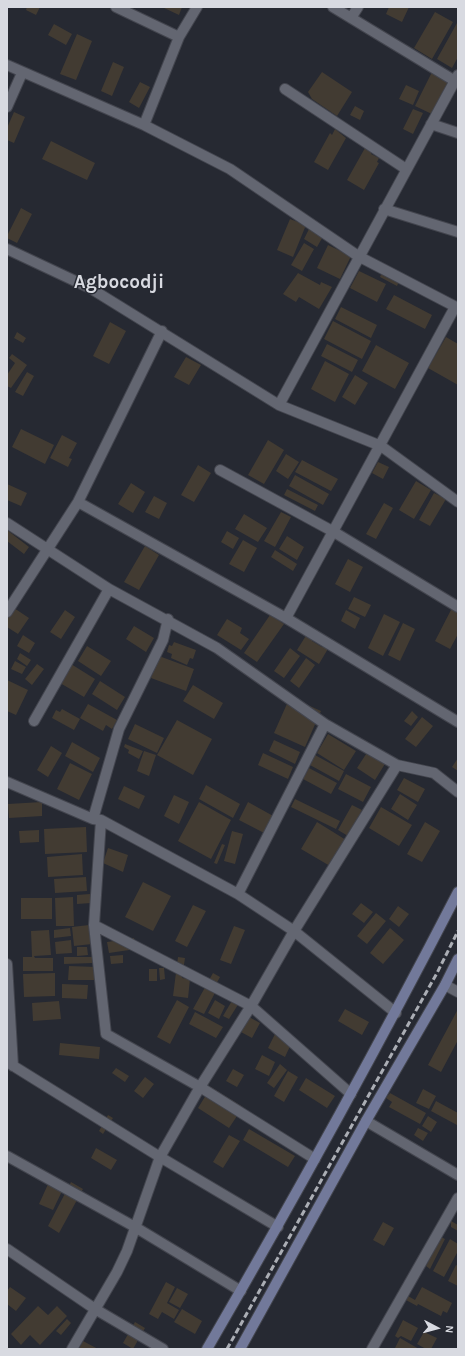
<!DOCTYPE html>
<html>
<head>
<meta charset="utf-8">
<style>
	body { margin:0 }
	#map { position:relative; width:465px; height:1356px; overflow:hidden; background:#262932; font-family:Karla,sans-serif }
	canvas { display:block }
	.frame { position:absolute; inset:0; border:8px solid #d8dae1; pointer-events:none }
	.north { position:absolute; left:417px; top:1308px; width:40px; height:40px; -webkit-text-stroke:3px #262932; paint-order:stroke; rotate:96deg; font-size:11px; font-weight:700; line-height:16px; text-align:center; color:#d8dae1 }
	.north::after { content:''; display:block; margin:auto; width:14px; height:18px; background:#d8dae1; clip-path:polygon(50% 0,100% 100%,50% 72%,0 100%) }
</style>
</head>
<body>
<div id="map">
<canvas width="465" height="1356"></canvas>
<div class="frame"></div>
<div class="north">N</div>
</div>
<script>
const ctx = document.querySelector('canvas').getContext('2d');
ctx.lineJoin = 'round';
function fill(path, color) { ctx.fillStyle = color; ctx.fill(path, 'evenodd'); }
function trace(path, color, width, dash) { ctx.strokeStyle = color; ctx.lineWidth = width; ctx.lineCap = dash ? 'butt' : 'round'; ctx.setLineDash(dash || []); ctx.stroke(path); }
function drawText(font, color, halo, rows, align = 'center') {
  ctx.font = font + ' Karla,sans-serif'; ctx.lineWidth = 3; ctx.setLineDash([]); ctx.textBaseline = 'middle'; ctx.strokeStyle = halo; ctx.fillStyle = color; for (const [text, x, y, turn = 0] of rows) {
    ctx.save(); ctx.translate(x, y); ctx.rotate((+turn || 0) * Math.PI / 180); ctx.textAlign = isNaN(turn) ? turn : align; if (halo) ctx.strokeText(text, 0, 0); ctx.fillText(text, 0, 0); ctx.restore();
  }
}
fill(new Path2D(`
	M 27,7 L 40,7 L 36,15 L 26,10 Z
	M 162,7 L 182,7 L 179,15 Z
	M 389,7 L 409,7 L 402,22 L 386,14 Z
	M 435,12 L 453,22 L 432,59 L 414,48 Z
	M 457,23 L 458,24 L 458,57 L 452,68 L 437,59 Z
	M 54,24 L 72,34 L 66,45 L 48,35 Z
	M 77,34 L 92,41 L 76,80 L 60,74 Z
	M 113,62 L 124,67 L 112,96 L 101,91 Z
	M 322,72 L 352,92 L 337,116 L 312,99 L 308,92 Z
	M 432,72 L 451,81 L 434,115 L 415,106 Z
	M 140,82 L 150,87 L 139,108 L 129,102 Z
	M 406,85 L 419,91 L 413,105 L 399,99 Z
	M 355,106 L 364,111 L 360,120 L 350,115 Z
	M 413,109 L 423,113 L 413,134 L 403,129 Z
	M 14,112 L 25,117 L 14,143 L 7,140 L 7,128 Z
	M 335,129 L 346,138 L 328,170 L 314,162 L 330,133 L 332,135 Z
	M 51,141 L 95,163 L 87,180 L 42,159 Z
	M 365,148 L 372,151 L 371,154 L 379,158 L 377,162 L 379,163 L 364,190 L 347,180 Z
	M 21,208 L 32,214 L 17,243 L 7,238 L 7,236 Z
	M 290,219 L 306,225 L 293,257 L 277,250 Z
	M 311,225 L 325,233 L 317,247 L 304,239 Z
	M 304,243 L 314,249 L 302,271 L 291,265 Z
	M 328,245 L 351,256 L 340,279 L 317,268 Z
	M 383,270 L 400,279 L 397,286 L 380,277 Z
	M 359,271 L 386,284 L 377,302 L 350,288 Z
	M 298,273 L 320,285 L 321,282 L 332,287 L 319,309 L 299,297 L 296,302 L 283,294 Z
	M 394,295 L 432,315 L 425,329 L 386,309 Z
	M 341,307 L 377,325 L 371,338 L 335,319 Z
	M 333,321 L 371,341 L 362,359 L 324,339 Z
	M 110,322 L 126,331 L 109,364 L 93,356 Z
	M 17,332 L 26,338 L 23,343 L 14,338 Z
	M 446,337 L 458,344 L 458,385 L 428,368 Z
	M 327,344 L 358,360 L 352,372 L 321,356 Z
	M 376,345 L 409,363 L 395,389 L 362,371 Z
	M 12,354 L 27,365 L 11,388 L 7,386 L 7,375 L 15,363 L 9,358 Z
	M 186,357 L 201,365 L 189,385 L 174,377 Z
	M 325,361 L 349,374 L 335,402 L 311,389 Z
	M 27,372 L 34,376 L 23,396 L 15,392 Z
	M 355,375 L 368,383 L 355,405 L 342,397 Z
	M 21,429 L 54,445 L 45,464 L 12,447 Z
	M 62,435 L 77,443 L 69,458 L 72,459 L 68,467 L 50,458 Z
	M 268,440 L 284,450 L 264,484 L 248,475 Z
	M 286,454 L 299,462 L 288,479 L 276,471 Z
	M 302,460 L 338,479 L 331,491 L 295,472 Z
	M 378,462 L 389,467 L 383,479 L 372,473 Z
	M 198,465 L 211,473 L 194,502 L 181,495 Z
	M 295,475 L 329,494 L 323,505 L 289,486 Z
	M 416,481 L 431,490 L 414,519 L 399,510 Z
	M 131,483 L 145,492 L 133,513 L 118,504 Z
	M 7,484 L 27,493 L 21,506 L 7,500 Z
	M 287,489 L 318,505 L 315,511 L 284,495 Z
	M 434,493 L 446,499 L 430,526 L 419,520 Z
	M 154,496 L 167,503 L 159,519 L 145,512 Z
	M 384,503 L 393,508 L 376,539 L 366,534 Z
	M 281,512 L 291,517 L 275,547 L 264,541 Z
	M 244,514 L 267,528 L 258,542 L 235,529 Z
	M 7,530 L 29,547 L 24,554 L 7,541 Z
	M 227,531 L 239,538 L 233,549 L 221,542 Z
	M 287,536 L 304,547 L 297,560 L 279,549 Z
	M 243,540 L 257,548 L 244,572 L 229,564 Z
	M 145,546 L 159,555 L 139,590 L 124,582 Z
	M 275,550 L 297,564 L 293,571 L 271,557 Z
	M 348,559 L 363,567 L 350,592 L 335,584 Z
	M 354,597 L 371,605 L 365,617 L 348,609 Z
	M 14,608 L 29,618 L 18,634 L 7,627 L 7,618 Z
	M 452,608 L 458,611 L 458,634 L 450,649 L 435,641 Z
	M 65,610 L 75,617 L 61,639 L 50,632 Z
	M 346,610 L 360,618 L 355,629 L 341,621 Z
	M 384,614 L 400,622 L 383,656 L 368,648 Z
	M 270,615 L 284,624 L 257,662 L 244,653 Z
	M 227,619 L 242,628 L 240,633 L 249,639 L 241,650 L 217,635 Z
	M 403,623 L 415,629 L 400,661 L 388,655 Z
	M 134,626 L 154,638 L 146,652 L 126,639 Z
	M 307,634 L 314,638 L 312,641 L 322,647 L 324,644 L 329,647 L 319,664 L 297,650 Z
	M 23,635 L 35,643 L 29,653 L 17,646 Z
	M 174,642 L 196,650 L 193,659 L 190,658 L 187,665 L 171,658 L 172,654 L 167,652 L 169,645 L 172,646 Z
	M 87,646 L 111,661 L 101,676 L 78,661 Z
	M 290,648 L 300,656 L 284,678 L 274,671 Z
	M 20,653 L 31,660 L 27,666 L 17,659 Z
	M 159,656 L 194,669 L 186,691 L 151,678 Z
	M 306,658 L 315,665 L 299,688 L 290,681 Z
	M 15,661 L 26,667 L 22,674 L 11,669 Z
	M 37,664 L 44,669 L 32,685 L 25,679 Z
	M 71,664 L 95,679 L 84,697 L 60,683 Z
	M 7,680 L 28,690 L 16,715 L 7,711 Z
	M 100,681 L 125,697 L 117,710 L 92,694 Z
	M 193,685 L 223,703 L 214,719 L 183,701 Z
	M 290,697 L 321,711 L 305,747 L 274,733 Z
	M 88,704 L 117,720 L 112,729 L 106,725 L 103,731 L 80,718 Z
	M 62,709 L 80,719 L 74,730 L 52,718 L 56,710 L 60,712 Z
	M 412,711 L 418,717 L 411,726 L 404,721 Z
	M 422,717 L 433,726 L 416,747 L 405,739 Z
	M 177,720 L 212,739 L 193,775 L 157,755 Z
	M 135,724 L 164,738 L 157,753 L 128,739 Z
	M 328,734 L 356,751 L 344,770 L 317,753 Z
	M 274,740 L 300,752 L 295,764 L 269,751 Z
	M 72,742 L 100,758 L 93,772 L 65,756 Z
	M 125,744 L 143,751 L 139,759 L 128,753 L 129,750 L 124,747 Z
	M 51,746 L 62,753 L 48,777 L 37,770 Z
	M 370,748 L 388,759 L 375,780 L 357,768 Z
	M 144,751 L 156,755 L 149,776 L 137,771 Z
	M 263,753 L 293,767 L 288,779 L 258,765 Z
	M 315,755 L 344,771 L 339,781 L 310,765 Z
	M 458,758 L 458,771 L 452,767 Z
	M 70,763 L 92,774 L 79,800 L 57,789 Z
	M 309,768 L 337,783 L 331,794 L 303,779 Z
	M 346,774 L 371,787 L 363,802 L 338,789 Z
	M 404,778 L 425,789 L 418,802 L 397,790 Z
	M 206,785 L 240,804 L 233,818 L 199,799 Z
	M 124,786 L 145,796 L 139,809 L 118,799 Z
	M 400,794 L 417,805 L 408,820 L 391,809 Z
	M 174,795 L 189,802 L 179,824 L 164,816 Z
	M 295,799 L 340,821 L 336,829 L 291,807 Z
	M 42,802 L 42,816 L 9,818 L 8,804 Z
	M 199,802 L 231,820 L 211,859 L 178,841 Z
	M 248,802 L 275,817 L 266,834 L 239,820 Z
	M 352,805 L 362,810 L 348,836 L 338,830 Z
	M 381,807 L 412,825 L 399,846 L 369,828 Z
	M 317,822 L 346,840 L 330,866 L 301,849 Z
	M 425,822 L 440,831 L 422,862 L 407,854 Z
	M 86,827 L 87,852 L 45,854 L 44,829 Z
	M 39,830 L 39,842 L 20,843 L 19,831 Z
	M 232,831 L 243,834 L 235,864 L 224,861 Z
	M 222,844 L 225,845 L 217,864 L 214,863 Z
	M 108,848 L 128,855 L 123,872 L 103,863 Z
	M 82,854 L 83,875 L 48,877 L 47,857 Z
	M 86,877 L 87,891 L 55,893 L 54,879 Z
	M 143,882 L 171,896 L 153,931 L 125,917 Z
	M 90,894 L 91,903 L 77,904 L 77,895 Z
	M 73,897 L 74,926 L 56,926 L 55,898 Z
	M 21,898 L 52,898 L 52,919 L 21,919 Z
	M 361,903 L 373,912 L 364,923 L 352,914 Z
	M 193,905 L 206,911 L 187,947 L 175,941 Z
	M 398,906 L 409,914 L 399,927 L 389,919 Z
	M 376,913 L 386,921 L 367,944 L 357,936 Z
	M 89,925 L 92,944 L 74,946 L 72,927 Z
	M 234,926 L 245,930 L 231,964 L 220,960 Z
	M 70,928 L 71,936 L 54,938 L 54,930 Z
	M 390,928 L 404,940 L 383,964 L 370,953 Z
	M 49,930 L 51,955 L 34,956 L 35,958 L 53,958 L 53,971 L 23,971 L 23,957 L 32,957 L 31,931 Z
	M 134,938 L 136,949 L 109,953 L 107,942 Z
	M 71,940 L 72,953 L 56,954 L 55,942 Z
	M 77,947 L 87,947 L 88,955 L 77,956 Z
	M 123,955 L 123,963 L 111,964 L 110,956 Z
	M 64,957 L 93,957 L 93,963 L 64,964 Z
	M 178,957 L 185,958 L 182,978 L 190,979 L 188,998 L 173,996 Z
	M 69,966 L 96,967 L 96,980 L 68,980 Z
	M 159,968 L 164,968 L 165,979 L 160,980 Z
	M 149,969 L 157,969 L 157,981 L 149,981 Z
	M 55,973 L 55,996 L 24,997 L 23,974 Z
	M 213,973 L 220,977 L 214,988 L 217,989 L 204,1014 L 193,1009 Z
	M 62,984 L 88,985 L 87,999 L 62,998 Z
	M 233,999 L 239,1003 L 229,1019 L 223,1016 Z
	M 177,1000 L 189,1007 L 170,1044 L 157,1037 Z
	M 215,1000 L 225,1006 L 219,1019 L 208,1013 Z
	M 59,1001 L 61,1019 L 33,1021 L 32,1003 Z
	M 345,1009 L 369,1022 L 362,1035 L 338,1021 Z
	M 458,1009 L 458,1040 L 441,1072 L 428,1065 Z
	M 195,1012 L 223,1027 L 216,1038 L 189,1024 Z
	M 249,1017 L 260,1023 L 252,1038 L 241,1032 Z
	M 275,1034 L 292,1042 L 285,1057 L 268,1048 Z
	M 60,1043 L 100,1047 L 99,1059 L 59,1055 Z
	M 262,1055 L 275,1062 L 269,1076 L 255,1069 Z
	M 280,1064 L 287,1070 L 274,1088 L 267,1083 Z
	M 116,1068 L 129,1076 L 125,1082 L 112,1073 Z
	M 233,1069 L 244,1075 L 237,1087 L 226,1081 Z
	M 288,1071 L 298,1077 L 284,1102 L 274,1096 Z
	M 145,1077 L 154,1084 L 143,1098 L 134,1091 Z
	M 306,1078 L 335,1096 L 327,1108 L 299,1090 Z
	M 211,1087 L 243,1107 L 229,1128 L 198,1108 Z
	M 423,1089 L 436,1096 L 429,1109 L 416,1103 Z
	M 390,1093 L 426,1113 L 420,1124 L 389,1107 L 392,1102 L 386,1098 Z
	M 436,1101 L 458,1113 L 457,1125 L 431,1111 Z
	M 108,1115 L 113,1118 L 103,1134 L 99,1131 Z
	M 428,1116 L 437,1122 L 431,1132 L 422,1126 Z
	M 418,1128 L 428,1133 L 423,1141 L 414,1135 Z
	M 249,1129 L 295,1156 L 288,1167 L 243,1140 Z
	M 229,1135 L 240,1141 L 223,1168 L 213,1162 Z
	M 96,1148 L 117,1160 L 111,1170 L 91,1158 Z
	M 49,1182 L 63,1189 L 53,1210 L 39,1204 Z
	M 71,1182 L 83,1189 L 59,1233 L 48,1226 Z
	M 451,1221 L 458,1225 L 458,1231 L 451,1227 Z
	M 383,1222 L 394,1228 L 384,1246 L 373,1240 Z
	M 441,1237 L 445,1239 L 430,1269 L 426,1266 Z
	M 450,1239 L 458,1244 L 458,1251 L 444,1277 L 433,1271 Z
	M 456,1265 L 458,1266 L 458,1286 L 448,1281 Z
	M 166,1282 L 175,1287 L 167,1303 L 179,1310 L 174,1319 L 162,1312 L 158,1319 L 149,1314 Z
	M 10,1287 L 26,1298 L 16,1311 L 7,1304 L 7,1291 Z
	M 422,1287 L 452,1303 L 447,1313 L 443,1311 L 441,1316 L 418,1304 L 417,1306 L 406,1300 L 408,1296 L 415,1300 Z
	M 177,1288 L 188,1294 L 180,1308 L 169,1302 Z
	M 38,1306 L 48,1315 L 57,1306 L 67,1316 L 40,1345 L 30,1335 L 21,1345 L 11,1334 Z
	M 182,1309 L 202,1321 L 195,1334 L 174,1322 Z
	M 67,1319 L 71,1323 L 61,1335 L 56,1331 Z
	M 403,1320 L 418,1328 L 411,1341 L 401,1336 L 398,1338 L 395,1336 Z
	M 135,1322 L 145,1328 L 133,1349 L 123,1343 Z
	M 424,1332 L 437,1338 L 431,1349 L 426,1349 L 417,1344 Z
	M 400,1338 L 419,1349 L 395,1348 Z
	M 83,1341 L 98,1349 L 79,1349 Z`), '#423b32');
const minor = new Path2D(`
	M 116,7 L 179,37
	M 333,7 L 455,81
	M 351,18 L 358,7
	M 7,65 L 144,125 L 230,169 L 358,256 L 458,308
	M 285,89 L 406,169
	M 7,107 L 22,73
	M 431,124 L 458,133
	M 144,125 L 179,37 L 197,7
	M 384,209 L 458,232
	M 7,249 L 90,288 L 279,405 L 381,446 L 458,502
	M 279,405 L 458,75
	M 220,470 L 334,532 L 458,607
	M 78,502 L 286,618 L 458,722
	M 7,523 L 109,589 L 217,648 L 325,724 L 397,765 L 434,773 L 458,792
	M 7,612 L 78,502 L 162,331
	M 286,618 L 455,307
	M 34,721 L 109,589
	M 7,782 L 93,819 L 101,820 L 238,894 L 294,931 L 396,1013
	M 93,819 L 119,729 L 163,640 L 168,619
	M 101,820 L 94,925 L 106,1034 L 200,1087 L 315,1159
	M 238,894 L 325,724
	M 94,925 L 251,1006 L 351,1094
	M 7,964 L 13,1066
	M 445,985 L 458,992
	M 7,1062 L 160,1157 L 278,1227
	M 366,1121 L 458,1175
	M 7,1156 L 135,1227 L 241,1291
	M 7,1249 L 95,1309 L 163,1349
	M 72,1349 L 117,1272 L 127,1251 L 160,1157 L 200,1087 L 251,1006 L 294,931 L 397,765
	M 372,1349 L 458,1198`);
const secondary = new Path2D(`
	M 207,1349 C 294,1199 378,1047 458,892
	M 240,1349 L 366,1121 L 445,985 L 458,959`);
trace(minor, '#43454e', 12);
trace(secondary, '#43454e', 12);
trace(minor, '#636671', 10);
trace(secondary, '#72799a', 10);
trace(new Path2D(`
	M 227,1349 L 437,973 L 458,931`), '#abaeb5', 3, [6, 3]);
drawText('bold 19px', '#d8dae1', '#262932', [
	["Agbocodji",119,283]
]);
</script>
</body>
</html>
